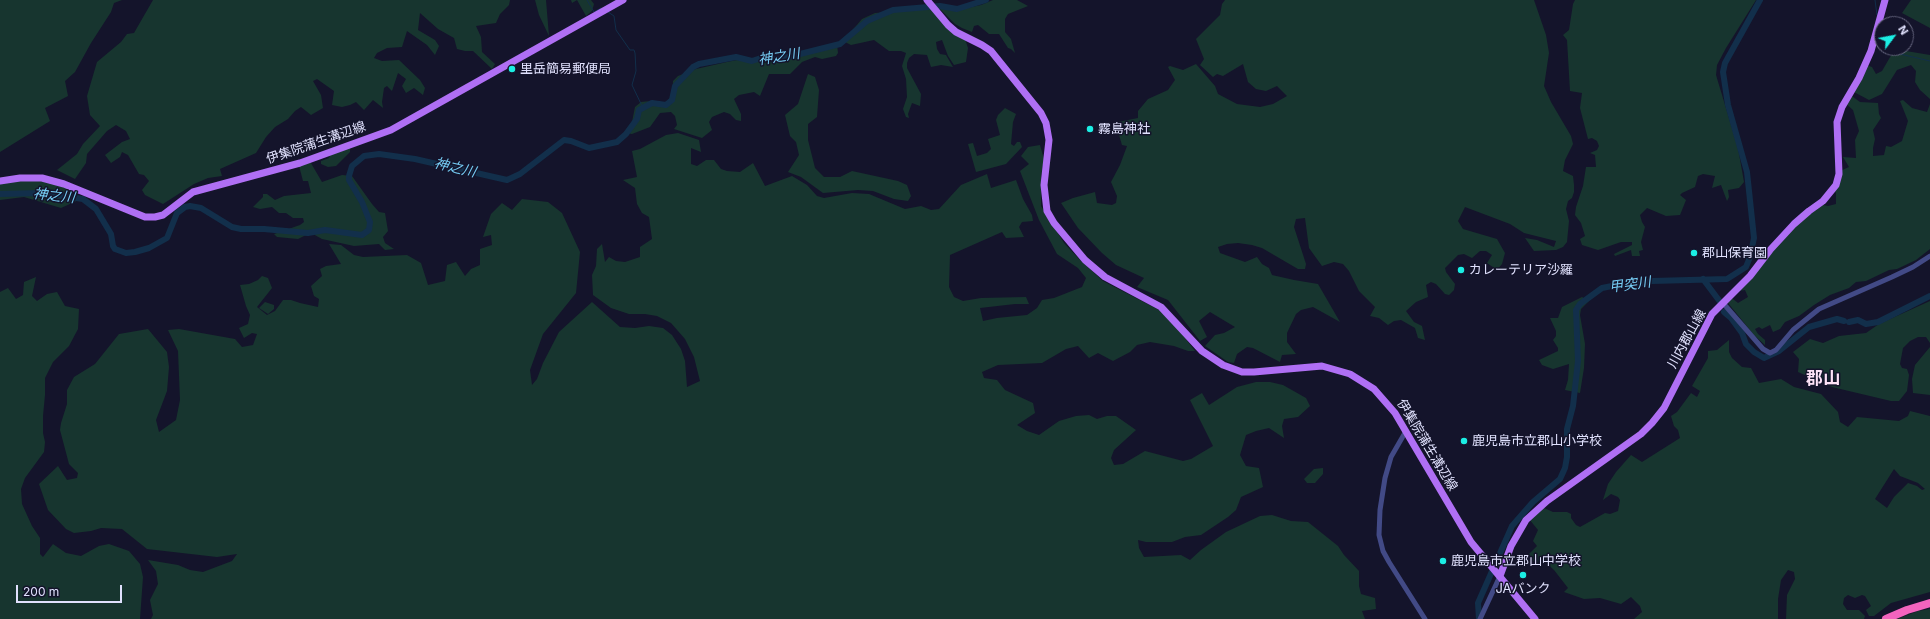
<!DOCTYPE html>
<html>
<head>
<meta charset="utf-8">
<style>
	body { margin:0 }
	#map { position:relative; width:1930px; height:619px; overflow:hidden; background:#14142b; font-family:Inter,sans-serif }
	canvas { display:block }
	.north { position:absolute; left:1874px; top:16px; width:40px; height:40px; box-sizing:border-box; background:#14142b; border:1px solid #66667f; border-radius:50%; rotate:58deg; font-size:11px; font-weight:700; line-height:16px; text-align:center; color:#e0e1fd }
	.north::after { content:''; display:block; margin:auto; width:14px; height:18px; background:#1beee4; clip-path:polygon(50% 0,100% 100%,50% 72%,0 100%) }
	.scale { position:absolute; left:16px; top:585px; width:106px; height:18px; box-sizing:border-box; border:2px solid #e0e1fd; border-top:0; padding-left:5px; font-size:12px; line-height:14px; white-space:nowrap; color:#e0e1fd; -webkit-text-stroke:3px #14142b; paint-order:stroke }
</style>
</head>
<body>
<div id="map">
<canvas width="1930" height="619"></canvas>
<div class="north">N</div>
<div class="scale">200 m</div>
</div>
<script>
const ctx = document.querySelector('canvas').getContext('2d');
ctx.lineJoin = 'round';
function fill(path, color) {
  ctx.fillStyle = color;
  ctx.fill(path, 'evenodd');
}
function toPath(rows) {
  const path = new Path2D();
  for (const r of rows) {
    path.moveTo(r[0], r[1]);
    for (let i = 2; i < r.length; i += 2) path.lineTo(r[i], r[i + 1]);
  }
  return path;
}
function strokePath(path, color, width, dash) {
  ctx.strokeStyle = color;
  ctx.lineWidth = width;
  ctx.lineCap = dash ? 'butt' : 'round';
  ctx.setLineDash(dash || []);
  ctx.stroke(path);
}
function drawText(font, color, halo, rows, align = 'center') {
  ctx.font = font + ' Inter,"Noto Sans JP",sans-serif';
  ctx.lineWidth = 3;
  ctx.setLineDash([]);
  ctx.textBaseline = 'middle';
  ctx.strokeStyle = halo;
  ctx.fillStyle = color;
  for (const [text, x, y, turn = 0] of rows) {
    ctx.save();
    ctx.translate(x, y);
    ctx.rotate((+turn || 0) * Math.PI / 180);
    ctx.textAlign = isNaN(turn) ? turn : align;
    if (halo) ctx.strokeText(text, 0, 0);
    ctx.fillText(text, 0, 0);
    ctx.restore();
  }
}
fill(toPath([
	[0,0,122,0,114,3,111,12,91,43,75,72,65,81,68,96,45,108,50,121,0,152],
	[153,0,510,0,509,5,500,14,496,23,476,26,481,37,482,52,495,64,492,69,473,51,465,51,457,49,454,38,438,29,420,13,418,30,435,40,439,46,435,55,427,45,407,31,402,47,387,48,377,53,374,58,382,61,399,60,420,80,425,88,423,95,414,88,406,93,402,86,406,79,398,73,392,91,387,86,384,88,382,102,383,108,373,100,364,110,356,102,350,105,342,107,332,105,334,91,317,79,313,81,321,95,323,108,311,115,301,107,295,111,288,119,275,127,266,137,256,153,220,169,222,176,208,178,194,184,163,204,145,195,142,190,149,181,144,175,139,174,128,155,122,152,120,157,111,163,105,155,122,142,130,139,126,131,116,125,107,131,87,154,86,163,75,179,57,170,77,154,83,144,100,126,90,115,87,96,97,62,121,42,127,34,134,33],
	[535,0,546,0,549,36,539,15],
	[571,0,591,0,594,4,592,11,586,16,577,0,572,3],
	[993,0,1017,0,1028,6,1008,14,1005,19,1005,32,1011,39,1015,53,1011,49,1008,48,999,34,989,34,978,25,974,26,972,32,962,28,955,24,939,8,958,10,981,5],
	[1225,0,1534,0,1546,35,1549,53,1544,86,1551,102,1571,136,1573,144,1565,160,1563,171,1573,176,1574,185,1574,192,1572,198,1568,201,1566,209,1569,221,1567,242,1563,247,1556,250,1534,251,1525,238,1537,240,1554,247,1556,241,1524,233,1510,224,1465,207,1458,221,1463,229,1497,239,1505,253,1502,264,1497,270,1487,263,1492,255,1486,251,1480,251,1472,258,1464,254,1458,255,1445,268,1446,272,1455,284,1454,290,1449,295,1445,294,1436,284,1431,282,1426,285,1428,297,1416,302,1406,311,1414,322,1422,326,1425,340,1418,338,1415,328,1401,320,1394,321,1388,325,1379,318,1370,316,1375,307,1359,291,1349,271,1343,264,1334,262,1322,266,1309,248,1305,218,1296,219,1294,227,1306,264,1305,269,1298,269,1262,248,1252,245,1238,243,1227,244,1218,247,1220,253,1245,262,1257,257,1262,264,1269,268,1272,275,1294,280,1318,284,1340,322,1313,307,1301,310,1296,314,1287,333,1287,342,1296,354,1282,355,1280,362,1253,348,1247,347,1237,354,1234,363,1228,362,1205,346,1215,335,1224,333,1235,327,1210,312,1199,321,1207,337,1200,341,1168,300,1137,287,1144,278,1116,265,1102,253,1078,228,1061,203,1073,198,1095,192,1097,203,1112,205,1116,203,1117,196,1111,182,1120,165,1127,146,1122,145,1116,125,1118,122,1138,118,1138,111,1148,99,1168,90,1175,80,1168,67,1170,66,1183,70,1196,64,1215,86,1218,94,1237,104,1260,107,1273,104,1287,96,1277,86,1266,91,1256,89,1248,82,1243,64,1223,76,1217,74,1213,77,1200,65,1204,59,1196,39,1220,15,1222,4],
	[1575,0,1756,0,1726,48,1717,65,1716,75,1738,148,1744,182,1739,188,1728,190,1729,197,1727,201,1721,185,1712,188,1715,176,1703,174,1698,176,1695,187,1682,193,1680,195,1686,200,1680,215,1666,216,1647,208,1640,215,1642,222,1645,227,1641,242,1643,250,1639,251,1640,256,1632,256,1631,250,1615,256,1614,254,1632,245,1632,242,1621,242,1598,250,1582,245,1580,239,1585,236,1581,223,1575,215,1576,207,1583,186,1586,167,1596,167,1595,155,1590,153,1597,150,1599,146,1597,141,1592,138,1588,139,1580,108,1582,93,1570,91,1567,40,1563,35,1569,30,1573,4],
	[1911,0,1930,0,1930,28,1902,13],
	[932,9,965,39,968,48,966,62,954,65,948,56,942,40,936,42,937,49,940,54,946,55,953,67,941,65,931,67,927,55,914,54,909,58,907,63,907,68,921,94,920,106,912,103,908,114,909,118,906,117,903,109,907,97,906,79,902,66,906,53,901,51,889,51,874,40,851,45,843,41,862,19,875,13],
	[837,44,838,53,836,56,822,59,815,57,802,62,790,74,769,74,760,96,754,92,739,95,734,99,741,114,741,121,736,120,730,114,724,112,712,117,709,122,712,130,702,138,674,129,677,125,675,116,671,112,660,113,650,127,632,134,625,133,632,122,635,107,641,102,651,101,659,105,664,105,672,95,673,81,678,76,696,69,727,62,737,60,753,62,817,51],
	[1906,51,1930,55,1930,99,1920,90,1915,82,1916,71,1911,65,1897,70,1882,94,1869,100,1852,91,1866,65,1872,67,1876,74,1882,71,1893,52],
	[808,74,815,77,819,90,817,117,808,124,808,140,815,168,824,177,840,177,852,171,898,181,907,185,911,196,908,201,894,199,873,191,858,190,823,193,801,177,788,172,799,155,796,142,790,136,785,115,798,104],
	[1849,94,1860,102,1878,103,1879,114,1881,118,1873,130,1875,139,1873,148,1873,156,1884,155,1886,146,1891,147,1902,141,1908,121,1900,101,1903,100,1912,108,1927,112,1930,104,1930,249,1916,260,1897,269,1889,270,1866,281,1856,282,1849,288,1830,295,1814,305,1799,316,1785,322,1780,329,1773,332,1770,325,1762,329,1759,327,1755,329,1758,334,1765,340,1765,345,1754,335,1728,303,1728,295,1738,303,1748,297,1745,290,1739,291,1744,280,1792,222,1802,212,1818,204,1828,206,1836,204,1836,193,1833,188,1840,171,1849,167,1843,157,1856,158,1855,140,1859,131,1853,110,1845,103],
	[1005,108,1016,114,1013,122,1011,144,1014,146,1017,142,1020,142,1022,147,1006,164,976,172,968,144,973,143,977,156,987,153,991,149,988,139,1000,135,996,120,998,115],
	[678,133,699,140,701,152,691,148,691,164,697,166,706,160,714,160,721,169,727,171,740,172,753,163,765,186,792,176,807,185,817,196,824,198,852,193,869,194,905,209,921,206,931,210,939,209,961,185,987,174,991,188,1016,180,1023,199,1032,215,1033,221,1022,222,1019,227,1024,237,1006,238,1002,232,950,255,949,287,954,297,963,301,981,298,1026,297,1029,304,1015,304,980,308,983,321,997,318,1027,315,1037,308,1042,300,1054,298,1082,287,1086,278,1078,268,1057,254,1039,220,1020,171,1029,164,1021,156,1028,147,1040,145,1044,159,1041,176,1041,206,1064,243,1080,260,1103,281,1161,311,1176,326,1195,351,1188,351,1174,346,1150,342,1137,345,1130,352,1113,361,1098,353,1089,358,1078,346,1066,349,1042,363,998,365,982,372,984,378,997,380,1005,390,1033,403,1035,413,1017,425,1027,431,1039,435,1059,421,1076,416,1089,415,1097,419,1107,416,1116,416,1136,430,1114,450,1111,458,1114,465,1123,464,1145,451,1183,461,1191,459,1213,446,1190,400,1202,393,1209,405,1237,387,1256,382,1270,382,1283,385,1306,398,1310,406,1298,417,1284,419,1282,426,1284,438,1269,428,1256,431,1246,435,1240,455,1246,466,1259,468,1263,487,1241,497,1236,510,1228,517,1201,535,1185,537,1172,542,1146,542,1138,540,1139,548,1144,557,1181,555,1190,560,1201,550,1226,532,1260,516,1272,515,1291,521,1308,522,1338,546,1344,555,1359,571,1359,586,1361,594,1375,598,1376,609,1362,611,1365,619,151,619,153,615,150,600,158,584,156,571,148,560,178,565,190,570,203,572,232,561,237,554,217,557,147,549,122,529,101,528,91,531,74,533,66,529,48,510,39,484,58,466,67,480,77,478,78,473,69,464,60,430,61,423,67,404,67,390,74,377,95,364,119,334,148,329,167,352,169,367,167,391,156,420,159,432,176,420,180,400,178,351,168,330,179,329,235,339,242,347,253,345,257,334,252,333,244,338,239,328,248,324,250,315,246,306,240,285,249,284,258,280,262,276,268,278,272,288,257,307,267,315,275,311,283,300,291,300,300,303,318,307,319,299,314,296,311,286,322,276,320,269,326,266,341,264,329,244,341,245,354,255,363,257,407,255,421,263,428,285,445,281,447,265,456,262,465,276,471,269,480,265,480,249,492,245,491,235,483,237,491,214,502,203,512,210,522,199,548,202,562,213,580,252,576,293,543,334,530,370,532,385,537,379,543,363,559,332,592,302,620,327,635,328,649,326,663,328,672,335,681,349,685,361,687,387,700,381,694,357,685,339,671,323,657,316,645,314,629,314,611,308,593,295,592,275,596,266,597,249,602,244,605,262,609,257,616,261,625,262,640,257,640,247,652,239,649,217,642,213,637,204,635,188,623,180,637,177,632,151,640,149,666,135],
	[350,143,350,152,336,166,328,167,321,164,321,161,329,158,332,149],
	[308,158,322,182,342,175,352,176,372,204,379,212,385,213,388,231,383,237,385,243,394,249,385,250,379,244,354,246,322,239,313,234,304,236,298,239,277,237,274,234,300,225,304,222,303,218,293,218,286,213,279,213,272,207,260,209,253,207,263,197,263,194,267,194,275,200,284,196,311,193,308,181,303,181,298,162],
	[27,175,72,185,69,192,81,199,61,208,24,197,0,200,0,179],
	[36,277,32,296,37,301,47,294,57,292,65,306,79,309,78,329,69,346,53,362,45,378,45,395,43,416,43,433,45,442,44,452,25,478,21,489,22,504,32,526,40,538,40,554,43,557,53,544,66,553,81,556,99,546,109,544,129,551,140,564,143,577,140,619,0,619,0,292,8,288,16,299,23,295,24,282],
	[1582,297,1589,301,1581,309,1580,315,1585,344,1584,368,1580,393,1565,390,1568,380,1569,364,1553,369,1542,365,1539,360,1558,351,1558,348,1553,340,1556,336,1556,331,1550,318,1558,318,1562,307],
	[1930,301,1930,343,1926,337,1918,337,1910,341,1903,348,1900,364,1902,368,1907,369,1909,375,1907,391,1899,401,1891,401,1832,387,1798,372,1799,359,1793,352,1810,339,1823,343,1839,336,1866,333,1879,324],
	[265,302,274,305,274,309,268,314,259,308],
	[1729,340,1729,352,1732,358,1742,367,1751,368,1759,383,1781,379,1794,387,1821,394,1838,412,1840,422,1848,427,1857,417,1899,421,1908,416,1910,411,1930,416,1930,592,1891,603,1874,616,1869,616,1866,610,1871,606,1865,596,1862,595,1855,598,1848,595,1844,598,1843,604,1847,610,1859,610,1865,616,1864,619,1786,619,1787,595,1795,579,1794,572,1788,570,1781,580,1778,599,1778,619,1634,619,1642,612,1640,606,1631,597,1621,604,1600,598,1584,599,1564,592,1568,588,1554,570,1540,557,1538,563,1533,561,1529,554,1537,546,1533,541,1538,530,1529,519,1542,507,1553,512,1567,512,1571,514,1571,518,1576,525,1580,527,1605,513,1610,514,1618,511,1620,500,1618,497,1611,494,1603,500,1608,484,1616,472,1631,455,1642,462,1680,438,1678,430,1674,426,1671,416,1677,412,1691,393,1697,397,1700,391,1692,386,1708,358,1708,351,1717,350],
	[1894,469,1900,476,1918,483,1925,489,1922,490,1917,486,1908,483,1894,497,1887,508,1875,499],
	[1930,347,1930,395,1913,393,1912,379,1915,365],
	[1323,468,1323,474,1315,483,1307,483,1304,479,1314,469],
	[1930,609,1930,619,1897,619,1918,611]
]), '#17352f');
strokePath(toPath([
	[587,0,594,12,601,8],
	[1875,0,1877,15],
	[608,12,614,16,616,30,630,50,634,50,635,53,636,71,632,85,643,108],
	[1895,48,1900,54,1930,61]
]), '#122f4b', 1);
strokePath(toPath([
	[0,194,42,193,83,199,96,209,111,234,113,246,115,249,126,253,135,252,149,248,167,238,177,213,185,207,190,206,201,208,232,227,241,229,264,229,308,233,325,230,362,235,369,230,370,222,362,202,349,180,349,176,352,166,364,156,379,154,415,159,507,180,520,174,564,140,571,141,589,148,617,142,626,134,637,119,639,110,652,103,666,105,672,100,675,86,693,67,699,64,736,57,752,61,764,57,776,60,840,44,867,21,893,10,940,6,957,9,986,0],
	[1703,279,1721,303],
	[1724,312,1731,318,1742,333,1746,344,1754,352,1764,358,1779,351,1809,327,1837,319,1844,321],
	[1849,322,1858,320,1866,324,1878,322,1930,296],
	[1479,619,1478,603,1512,526,1533,502,1560,479,1565,468,1567,457,1567,429,1573,406,1578,361,1576,310,1580,304,1602,288,1612,286,1629,286,1652,281,1727,279,1746,267,1750,257,1754,238,1747,172,1728,105,1723,72,1725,63,1760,0]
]), '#122f4b', 6);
strokePath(toPath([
	[1723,303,1763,349,1770,353,1776,350,1793,330,1819,309,1892,277,1913,267,1930,256],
	[1406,431,1391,457,1385,478,1380,510,1379,535,1383,551,1389,562,1425,619],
	[1480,619,1500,576]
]), '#424a86', 5);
strokePath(toPath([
	[927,0,948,25,956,32,982,45,991,51,1041,113,1046,123,1049,140,1044,185,1047,211,1054,223,1085,260,1105,277,1161,307,1202,351,1223,365,1242,372,1254,372,1322,366,1350,374,1374,389,1395,413,1471,542,1535,619],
	[0,181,20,178,42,178,64,184,145,217,155,217,163,215,193,192,300,163,391,130,623,0],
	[1500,576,1511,546,1526,520,1547,501,1641,434,1652,423,1664,408,1712,314,1750,276,1770,250,1794,224,1809,211,1823,201,1836,185,1839,174,1837,122,1842,107,1859,78,1871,51,1885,0]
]), '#af6ff4', 7);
strokePath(toPath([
	[1886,619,1907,610,1930,603]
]), '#f364be', 8);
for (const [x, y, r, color] of [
	[512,69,4,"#1beee4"],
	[1090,129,4,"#1beee4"],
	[1694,253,4,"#1beee4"],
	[1461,270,4,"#1beee4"],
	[1464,441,4,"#1beee4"],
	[1443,561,4,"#1beee4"],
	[1523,575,4,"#1beee4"]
]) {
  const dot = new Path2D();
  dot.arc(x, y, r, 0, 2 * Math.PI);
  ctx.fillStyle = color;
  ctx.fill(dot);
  strokePath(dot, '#14142b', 1.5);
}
drawText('13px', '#e0e1fd', '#14142b', [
	["里岳簡易郵便局",520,69],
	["霧島神社",1098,129],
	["郡山保育園",1702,253],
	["カレーテリア沙羅",1469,270],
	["鹿児島市立郡山小学校",1472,441],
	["鹿児島市立郡山中学校",1451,561],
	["JAバンク",1523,589,"center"]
], 'left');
drawText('13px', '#e0e1fd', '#14142b', [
	["伊集院蒲生溝辺線",316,143,-19],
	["川内郡山線",1687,339,-61],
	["伊集院蒲生溝辺線",1427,445,59]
]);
drawText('italic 14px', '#76cdf5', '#14142b', [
	["神之川",779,57,-9],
	["神之川",455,168,13],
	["神之川",54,196,6],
	["甲突川",1630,285,-8]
]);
drawText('bold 17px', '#fde2f7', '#14142b', [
	["郡山",1823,379]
]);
</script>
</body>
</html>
